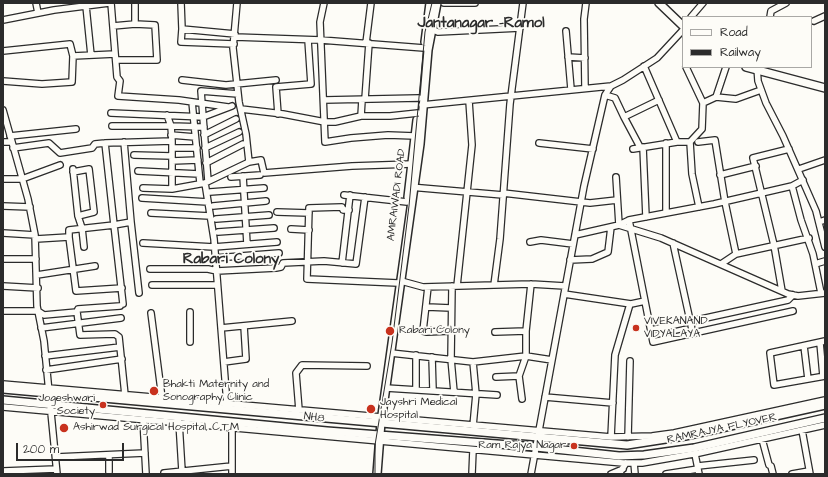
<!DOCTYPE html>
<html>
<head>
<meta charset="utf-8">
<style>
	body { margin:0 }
	#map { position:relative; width:828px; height:477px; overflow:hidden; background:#fdfcf7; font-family:"Architects Daughter",sans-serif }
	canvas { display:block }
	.frame { position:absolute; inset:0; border:4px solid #2b2b2b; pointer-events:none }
	.legend { position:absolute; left:682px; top:16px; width:130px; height:52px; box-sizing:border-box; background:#fdfcf7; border:1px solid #a9a8a5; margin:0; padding:5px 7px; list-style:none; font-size:12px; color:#2b2b2b }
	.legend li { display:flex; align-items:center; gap:8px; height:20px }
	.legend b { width:20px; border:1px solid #a9a8a5 }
	.scale { position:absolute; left:16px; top:443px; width:108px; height:18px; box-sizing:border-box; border:2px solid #2b2b2b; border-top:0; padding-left:5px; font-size:12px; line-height:14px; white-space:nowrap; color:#2b2b2b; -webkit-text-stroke:3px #fdfcf7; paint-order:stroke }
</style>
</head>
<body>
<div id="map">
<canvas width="828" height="477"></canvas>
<div class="frame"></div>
<ul class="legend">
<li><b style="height:5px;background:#fdfcf7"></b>Road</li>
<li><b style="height:5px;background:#2b2b2b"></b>Railway</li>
</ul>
<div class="scale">200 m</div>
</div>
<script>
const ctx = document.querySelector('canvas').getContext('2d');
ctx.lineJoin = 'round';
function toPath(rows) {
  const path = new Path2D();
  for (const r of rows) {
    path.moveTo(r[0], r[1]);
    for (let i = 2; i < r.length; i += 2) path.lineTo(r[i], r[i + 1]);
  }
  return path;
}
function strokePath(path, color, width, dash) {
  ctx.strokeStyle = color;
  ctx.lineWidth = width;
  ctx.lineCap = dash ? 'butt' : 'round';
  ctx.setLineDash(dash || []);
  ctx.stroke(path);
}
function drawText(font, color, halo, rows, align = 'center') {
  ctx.font = font + ' "Architects Daughter",sans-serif';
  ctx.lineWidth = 3.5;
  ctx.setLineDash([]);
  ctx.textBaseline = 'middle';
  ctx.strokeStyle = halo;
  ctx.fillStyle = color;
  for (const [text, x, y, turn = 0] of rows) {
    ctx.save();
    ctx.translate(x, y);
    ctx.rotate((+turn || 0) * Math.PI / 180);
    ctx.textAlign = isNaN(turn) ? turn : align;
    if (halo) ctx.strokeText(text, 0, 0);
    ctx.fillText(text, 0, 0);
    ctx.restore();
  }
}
const minor = toPath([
	[36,3,38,13],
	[111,3,117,77,120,81,118,96,179,100,228,107],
	[181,3,182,29],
	[237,3,233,48,239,102,246,134,249,162],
	[324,3,320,22,325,142,351,138,388,135,415,136],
	[444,3,475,3],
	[86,6,91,55],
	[691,17,703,3],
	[770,17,771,11,786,3],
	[3,20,54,10,109,3],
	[814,21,825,16],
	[113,26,135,24,135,3],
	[431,29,438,32,520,28],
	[566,31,571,89],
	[235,37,321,40,424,48],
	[366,43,371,3],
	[234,44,181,42,182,29,235,34],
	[3,51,70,44,73,56,115,54],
	[568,57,585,58],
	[116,60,157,60,155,25,135,24],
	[644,66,677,142,690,142,692,174,699,207],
	[686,67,703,103],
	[757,67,758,81,766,103,783,136,816,211,825,247],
	[182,80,226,85,276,80],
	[3,81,42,84,72,82,73,56],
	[585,88,584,19,586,3],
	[605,95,615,98,624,117,659,100],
	[716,97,736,99,761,90],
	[365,99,369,43],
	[324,100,419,98],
	[192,102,200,183],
	[422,105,611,86],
	[241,109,283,114,325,122,335,122,361,116,362,100],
	[3,110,28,199,35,235,37,306,44,341,57,474],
	[111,113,203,117,232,106],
	[278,114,276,87,311,84,308,40],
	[361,116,390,116,418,113],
	[624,117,640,147],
	[112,126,171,126,167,115],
	[171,135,195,137],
	[204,135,236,119],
	[10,136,76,129],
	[172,141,171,126,204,127],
	[3,142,11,142],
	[690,142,702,129,703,103,716,97,726,67],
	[698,142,715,140,725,202,736,254],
	[539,143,593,149],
	[666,143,666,213],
	[643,147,646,217],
	[13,148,49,143,60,153,92,148,95,144,105,143],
	[172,148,197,148],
	[205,148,239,132],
	[633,149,677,142],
	[134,155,172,156],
	[172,161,198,160],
	[206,163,243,144],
	[73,169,78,216,82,228,84,247],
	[799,169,825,160],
	[138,171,199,174],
	[73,172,89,169,94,212,78,216],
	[720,175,756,166],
	[243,176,247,244],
	[231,177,260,175],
	[616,177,619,225,661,238,788,294,798,296,825,293],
	[3,179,22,179,60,165],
	[208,181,201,91,238,94],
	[205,183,214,239,227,404],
	[792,186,801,220,813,254,821,293],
	[410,187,503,195],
	[143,188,172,189,205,183,249,162,261,160,264,173,352,166,412,164],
	[210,192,264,188],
	[503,193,590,203,617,200],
	[344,195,407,202],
	[142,198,208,202],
	[3,206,30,207],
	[213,206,266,201],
	[349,210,343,210,342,207,309,208,307,279,398,283],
	[277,212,309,213],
	[151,213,210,216],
	[216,219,269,215],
	[629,220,653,342,793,311],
	[131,222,139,293],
	[819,222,825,220],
	[291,229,309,230],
	[218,232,274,228],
	[3,233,35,235],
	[575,235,619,225,629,220,714,204,792,186,803,180],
	[69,237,76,291,122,288],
	[36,239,69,237,69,230,114,225,105,143,172,141,172,189],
	[530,242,541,240,573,244],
	[143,243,214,247,277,242],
	[673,243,693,334],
	[215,258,279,253],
	[3,259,36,259],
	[570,260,592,259,608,252,611,227],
	[342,263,350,195],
	[721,264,736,254,809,238],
	[815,264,825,261],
	[150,269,208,269,217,271,276,268,281,267,283,263,324,261,356,264,365,197],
	[37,275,95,266],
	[401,281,423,287,494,285,500,239,510,104,523,3],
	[152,285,217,285],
	[494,285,531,284,565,286],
	[3,286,38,288],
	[452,286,451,359,454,392],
	[457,286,472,145,469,101],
	[428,287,423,331,427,332,451,331],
	[782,291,774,245,753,158,789,149],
	[564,294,631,304,645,301],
	[123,304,114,225,131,222,124,142],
	[120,306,78,309,77,312,80,335,115,334,119,337,125,395],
	[427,307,451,308],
	[3,311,38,311,44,315,77,312],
	[190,312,190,342],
	[151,313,162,398],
	[41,328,121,318],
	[221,328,292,321],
	[651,330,788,300,793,295],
	[495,332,526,331],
	[825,341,770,353,774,385,825,376],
	[820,343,823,376],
	[804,346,808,379],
	[391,353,473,362,526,356,526,331,531,284],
	[45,356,120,347],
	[432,357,433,390],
	[224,362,246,359,244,326],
	[46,370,122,359],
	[519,376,526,356,552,360],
	[496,377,519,376,522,399],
	[3,384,611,437,652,436,674,433,825,400],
	[386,388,497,395],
	[416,389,416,355],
	[545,397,613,403],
	[3,407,623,463,642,463,699,453,825,425],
	[299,410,296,373,302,365,367,366],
	[143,419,146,474],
	[179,422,182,471],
	[473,426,476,394,473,362],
	[802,430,810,474],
	[611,437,615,355,630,304],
	[628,437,630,361],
	[762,439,769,465,771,466,773,474],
	[695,454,699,474],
	[109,456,109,472],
	[56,457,145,453],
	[634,463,635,474],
	[698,466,754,460],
	[3,471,56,469],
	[164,473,232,466],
	[232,474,232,427],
	[472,474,473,450],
	[531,474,584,186,605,95,611,86,623,80,657,58,683,30],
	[611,474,623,469],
	[619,474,626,463],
	[666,474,698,469],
	[792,474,809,471]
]);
const major = toPath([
	[659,3,683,26],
	[425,42,430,3],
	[746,67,825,88],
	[408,197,417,120],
	[3,389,627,445,685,436,825,405],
	[3,400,327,431,536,447,619,456,644,455,694,448,825,418],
	[377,474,381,422,420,144,428,50,437,3]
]);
strokePath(minor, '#2b2b2b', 8);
strokePath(major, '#2b2b2b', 10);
strokePath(minor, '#fdfcf7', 5.5);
strokePath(major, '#fdfcf7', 7);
strokePath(toPath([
	[375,474,375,445,392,343,409,206,425,32,432,3]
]), '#2b2b2b', 1);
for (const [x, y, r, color] of [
	[636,328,4,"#c8321e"],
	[390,331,5,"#c8321e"],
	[154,391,5,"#c8321e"],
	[103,405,4,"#c8321e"],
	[371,409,5,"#c8321e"],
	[64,428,5,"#c8321e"],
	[574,446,4,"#c8321e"]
]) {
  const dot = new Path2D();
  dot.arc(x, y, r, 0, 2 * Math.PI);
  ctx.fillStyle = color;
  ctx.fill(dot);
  strokePath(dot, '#fdfcf7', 1.5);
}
drawText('11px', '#2b2b2b', '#fdfcf7', [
	["AMRAIWADI ROAD",397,195,-83],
	["NH8",314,418,7],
	["RAMRAJYA FLYOVER",722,429,-12]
]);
drawText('11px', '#2b2b2b', '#fdfcf7', [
	["VIVEKANAND",644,322],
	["VIDYALAYA",644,335],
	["Rabari Colony",399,331],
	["Bhakti Maternity and",163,385],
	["Sonography Clinic",163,398],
	["Jogeshwari",95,399,"right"],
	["Society",95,412,"right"],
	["Jayshri Medical",380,403],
	["Hospital",380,416],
	["Ashirwad Surgical Hospital, C.T.M",73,428],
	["Ram Rajya Nagar",566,446,"right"]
], 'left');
drawText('bold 15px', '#2b2b2b', '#fdfcf7', [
	["Jantanagar -Ramol",481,24],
	["Rabari Colony",231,260]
]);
</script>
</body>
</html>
